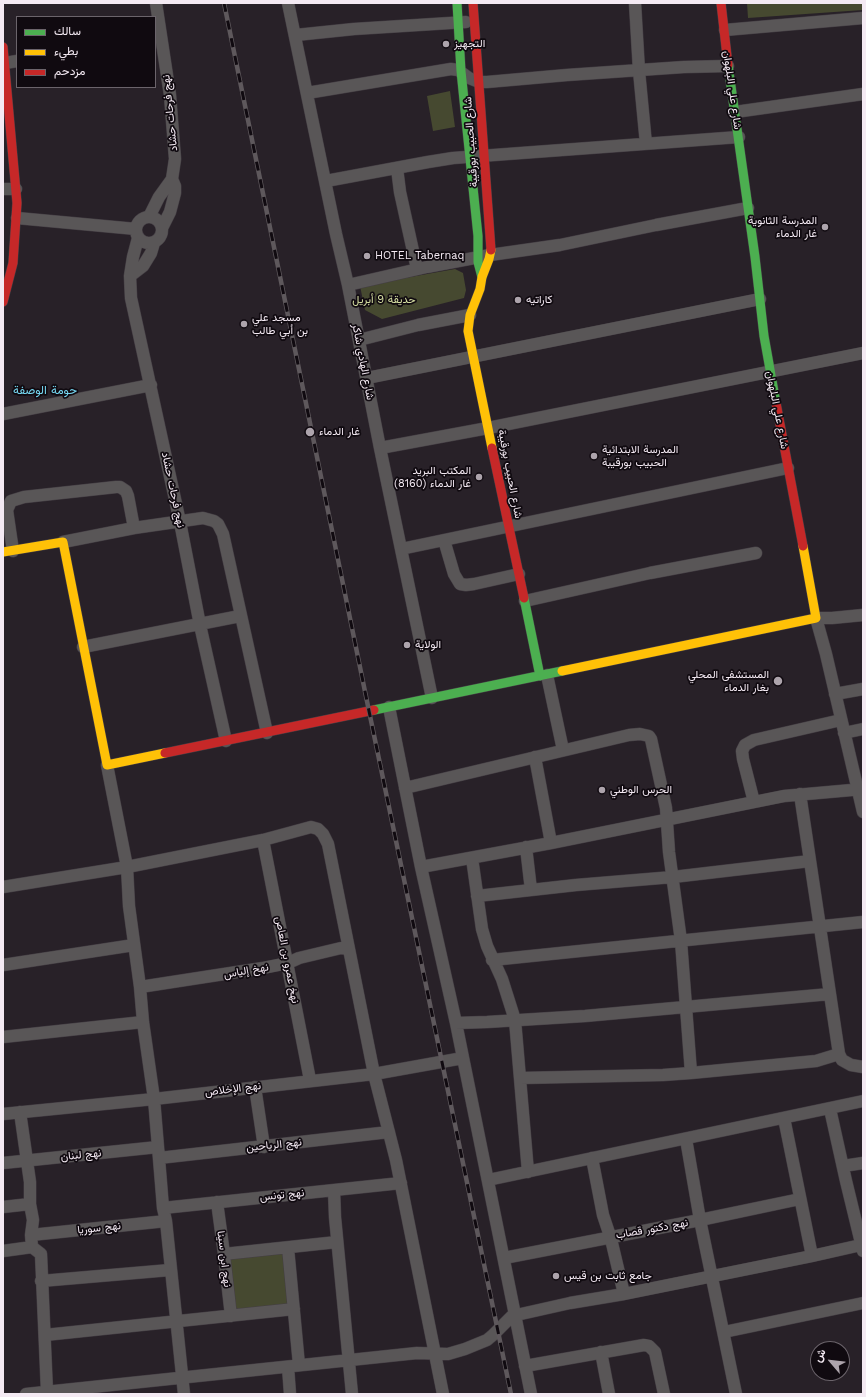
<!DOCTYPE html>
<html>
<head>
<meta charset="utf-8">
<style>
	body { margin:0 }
	#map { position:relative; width:866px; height:1397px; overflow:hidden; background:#282128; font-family:"Work Sans",Vazirmatn,sans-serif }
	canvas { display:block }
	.frame { position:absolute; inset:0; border:4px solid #f4eaf3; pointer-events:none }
	.legend { position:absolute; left:16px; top:16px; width:140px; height:72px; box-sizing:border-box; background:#100a10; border:1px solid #6b646b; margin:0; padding:5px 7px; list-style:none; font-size:12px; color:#f4eaf3 }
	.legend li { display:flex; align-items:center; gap:8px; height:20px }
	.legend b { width:20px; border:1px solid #6b646b }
	.north { position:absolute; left:810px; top:1341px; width:40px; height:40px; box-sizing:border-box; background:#100a10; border:1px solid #6b646b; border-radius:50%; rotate:298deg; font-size:11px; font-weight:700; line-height:16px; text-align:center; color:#f4eaf3 }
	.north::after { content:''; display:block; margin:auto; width:14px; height:18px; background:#ada4ac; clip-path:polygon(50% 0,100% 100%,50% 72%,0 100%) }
</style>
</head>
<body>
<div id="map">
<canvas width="866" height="1397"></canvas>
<div class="frame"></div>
<ul class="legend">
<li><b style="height:5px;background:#4caf50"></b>سالك</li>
<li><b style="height:5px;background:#ffc107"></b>بطيء</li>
<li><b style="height:5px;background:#c62828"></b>مزدحم</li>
</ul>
<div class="north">ش</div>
</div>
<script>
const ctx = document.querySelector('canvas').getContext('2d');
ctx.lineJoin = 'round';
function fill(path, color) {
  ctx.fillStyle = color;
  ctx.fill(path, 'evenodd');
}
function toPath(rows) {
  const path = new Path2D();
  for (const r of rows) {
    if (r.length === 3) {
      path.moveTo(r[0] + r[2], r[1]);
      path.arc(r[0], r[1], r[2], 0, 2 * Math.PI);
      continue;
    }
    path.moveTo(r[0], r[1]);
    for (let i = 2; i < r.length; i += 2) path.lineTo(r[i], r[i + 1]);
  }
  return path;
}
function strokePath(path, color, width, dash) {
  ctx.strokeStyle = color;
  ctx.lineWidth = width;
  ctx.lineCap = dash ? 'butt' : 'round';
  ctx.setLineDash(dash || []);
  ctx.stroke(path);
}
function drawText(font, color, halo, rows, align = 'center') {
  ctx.font = font + ' "Work Sans",Vazirmatn,sans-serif';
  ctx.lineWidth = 3.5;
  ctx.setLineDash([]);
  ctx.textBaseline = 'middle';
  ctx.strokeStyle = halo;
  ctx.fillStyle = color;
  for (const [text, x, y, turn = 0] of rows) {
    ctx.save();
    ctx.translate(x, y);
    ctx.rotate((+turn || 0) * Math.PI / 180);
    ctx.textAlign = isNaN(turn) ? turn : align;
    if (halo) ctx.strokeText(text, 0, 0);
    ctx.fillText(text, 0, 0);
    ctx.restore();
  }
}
fill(toPath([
	[747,3,863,3,863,10,748,18],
	[450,91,455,127,433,131,427,96],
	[455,269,463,273,466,290,464,298,382,319,365,310,360,286],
	[284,1252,289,1305,236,1311,230,1259]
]), '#464930');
const street = toPath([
	[288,3,336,234,348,285,380,448,432,698],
	[635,3,639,71,646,144],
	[725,30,863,18],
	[296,35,354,29,466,22],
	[5,63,17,61],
	[307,93,451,69,458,70,469,78,479,82,487,82,567,75,684,67,728,66],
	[735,112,863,94],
	[397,168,400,192,417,269],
	[326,181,428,162,453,158,739,137],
	[3,189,16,189],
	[149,217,159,197,172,179,175,159,170,95,156,3],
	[149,230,13],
	[17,218,136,229],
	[162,228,170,212,175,193,175,186,172,179],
	[138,238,133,257,130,276,131,298,180,522,200,625,226,741],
	[130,276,143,266,151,253,154,243],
	[348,285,427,267,490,255,560,245,656,225,748,208],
	[359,340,418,325,470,315],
	[367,378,760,299],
	[3,414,151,385],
	[380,448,488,428,863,353],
	[444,540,454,574,460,584,466,585,474,584,519,574],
	[63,542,134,528,203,518,214,521,218,524,223,534,267,733],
	[401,549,788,468],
	[13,551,7,510,11,501,24,497,116,487,120,487,126,491,128,496,134,528],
	[525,601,650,573,756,553],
	[863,615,832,618,816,618,826,654,863,812],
	[83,647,240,616],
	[547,675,563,750],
	[835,694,863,689],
	[389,707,421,867,456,1023,531,1394],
	[844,733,863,729],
	[535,757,551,843],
	[107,765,127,867,129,906,140,987,143,1022,154,1099,161,1183,163,1208,166,1221,184,1394],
	[405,788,629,735,640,734,649,736,651,739,666,808,669,852,681,941,691,1073],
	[800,794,839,1054,842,1060,851,1065,863,1067],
	[754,802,743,759,742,751,745,745,754,740,841,720],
	[263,840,310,1080],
	[526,847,531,890],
	[472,858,482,929,487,946,502,979,515,1020,528,1172],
	[421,867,551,843,784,796,863,789],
	[3,887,127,867,263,840,311,827,318,829,323,834,328,844,374,1074,396,1160,443,1394],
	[477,896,576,885,673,877,810,861],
	[492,960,863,922],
	[3,965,134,945],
	[140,987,263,968,288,963,299,958,341,948,349,949],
	[456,1023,487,1022,585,1016,830,994],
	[3,1037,143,1022],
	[520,1078,663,1075,691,1073,816,1061,839,1054],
	[255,1087,264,1147],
	[830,1109,846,1181,863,1251],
	[20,1112,30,1182,30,1204,33,1220,31,1235,32,1247,41,1254,47,1392],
	[3,1114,154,1099,374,1074,463,1058],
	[784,1118,812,1256],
	[686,1139,700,1220,736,1394],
	[159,1158,389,1132],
	[592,1158,603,1215,611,1239,624,1294],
	[3,1163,158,1147],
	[843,1166,863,1163],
	[488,1180,863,1101],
	[334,1190,335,1217,352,1394],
	[217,1202,224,1254,231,1316],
	[3,1207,30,1204],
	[163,1208,401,1183],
	[31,1235,166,1221],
	[288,1248,299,1365],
	[3,1251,32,1247],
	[224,1254,337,1242],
	[504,1258,700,1220,800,1199],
	[41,1281,170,1270],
	[724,1332,863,1303],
	[45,1335,294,1309],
	[601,1352,609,1394],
	[525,1366,644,1345,649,1346,655,1352,664,1394],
	[288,1367,290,1394],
	[26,1394,417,1353,448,1354,465,1349,487,1340,493,1335,512,1316,570,1303,624,1294,812,1256,861,1245]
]);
const fast = toPath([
	[457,3,461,71,478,236,478,262,482,277],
	[728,65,755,257,764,336,776,403],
	[524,598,540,676],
	[374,710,562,671]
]);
const slow = toPath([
	[491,250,489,259,482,277,480,289,470,315,468,331,492,448],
	[3,552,63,542,107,765,165,753],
	[562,671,816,618,803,546]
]);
const jam = toPath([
	[473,3,491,250],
	[721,3,728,65],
	[3,47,17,203,13,263,3,302],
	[776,403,803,546],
	[492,448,524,598],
	[165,753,374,710]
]);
strokePath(street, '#443e44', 13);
strokePath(fast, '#443e44', 10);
strokePath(slow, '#443e44', 10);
strokePath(jam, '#443e44', 10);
strokePath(street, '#595657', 12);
strokePath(fast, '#4caf50', 9);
strokePath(slow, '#ffc107', 9);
strokePath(jam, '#c62828', 9);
const rail = toPath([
	[224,3,369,711,511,1394]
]);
strokePath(rail, '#5e585c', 4.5);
strokePath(rail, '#100a10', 3, [9]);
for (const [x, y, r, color] of [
	[446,44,4,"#ada4ac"],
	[825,227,4,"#ada4ac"],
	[367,256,4,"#ada4ac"],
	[518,300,4,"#ada4ac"],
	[244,324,4,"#ada4ac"],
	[310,432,5,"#ada4ac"],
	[594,456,4,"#ada4ac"],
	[479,477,4,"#ada4ac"],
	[407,645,4,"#ada4ac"],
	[778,681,5,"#ada4ac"],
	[602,790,4,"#ada4ac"],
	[556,1276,4,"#ada4ac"]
]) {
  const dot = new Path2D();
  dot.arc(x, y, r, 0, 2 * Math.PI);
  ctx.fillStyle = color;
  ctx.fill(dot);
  strokePath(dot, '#100a10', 1.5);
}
drawText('11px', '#f4eaf3', '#100a10', [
	["التجهيز",454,44],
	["المدرسة الثانوية",817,221,"right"],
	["غار الدماء",817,234,"right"],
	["HOTEL Tabernaq",375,256],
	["كاراتيه",526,300],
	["مسجد علي",252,318],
	["بن أبي طالب",252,331],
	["غار الدماء",319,432],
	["المدرسة الابتدائية",602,450],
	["الحبيب بورقيبة",602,463],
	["المكتب البريد",471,471,"right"],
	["غار الدماء (8160)",471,484,"right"],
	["الولاية",415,645],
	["المستشفى المحلي",769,675,"right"],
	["بغار الدماء",769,688,"right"],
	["الحرس الوطني",610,790],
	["جامع ثابت بن قیس",564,1276]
], 'left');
drawText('11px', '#f4eaf3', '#100a10', [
	["شارع علي البلهوان",732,90,82],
	["نهج فرحات حشاد",170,113,-96],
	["شارع الحبيب بورقيبة",471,142,-94],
	["شارع الهادي شاكر",363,362,79],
	["شارع علي البلهوان",777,410,79],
	["شارع الحبيب بورقيبة",510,474,79],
	["نهج فرحات حشاد",173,490,78],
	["نهخ عمرو بن العاص",287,960,79],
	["نهخ إلياس",246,971,-10],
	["نهج الإخلاص",233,1089,-7],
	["نهج الرياحين",274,1145,-6],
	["نهج لبنان",81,1155,-6],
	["نهج تونس",282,1195,-6],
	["نهج سوريا",99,1228,-6],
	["نهج دكتور قصاب",652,1229,-10],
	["نهج ابن سينا",224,1259,83]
]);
drawText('11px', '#d7e0a3', '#100a10', [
	["حديقة 9 أبريل",384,300]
]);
drawText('12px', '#78dbf5', '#100a10', [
	["حومة الوصفة",45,390]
]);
</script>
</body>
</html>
